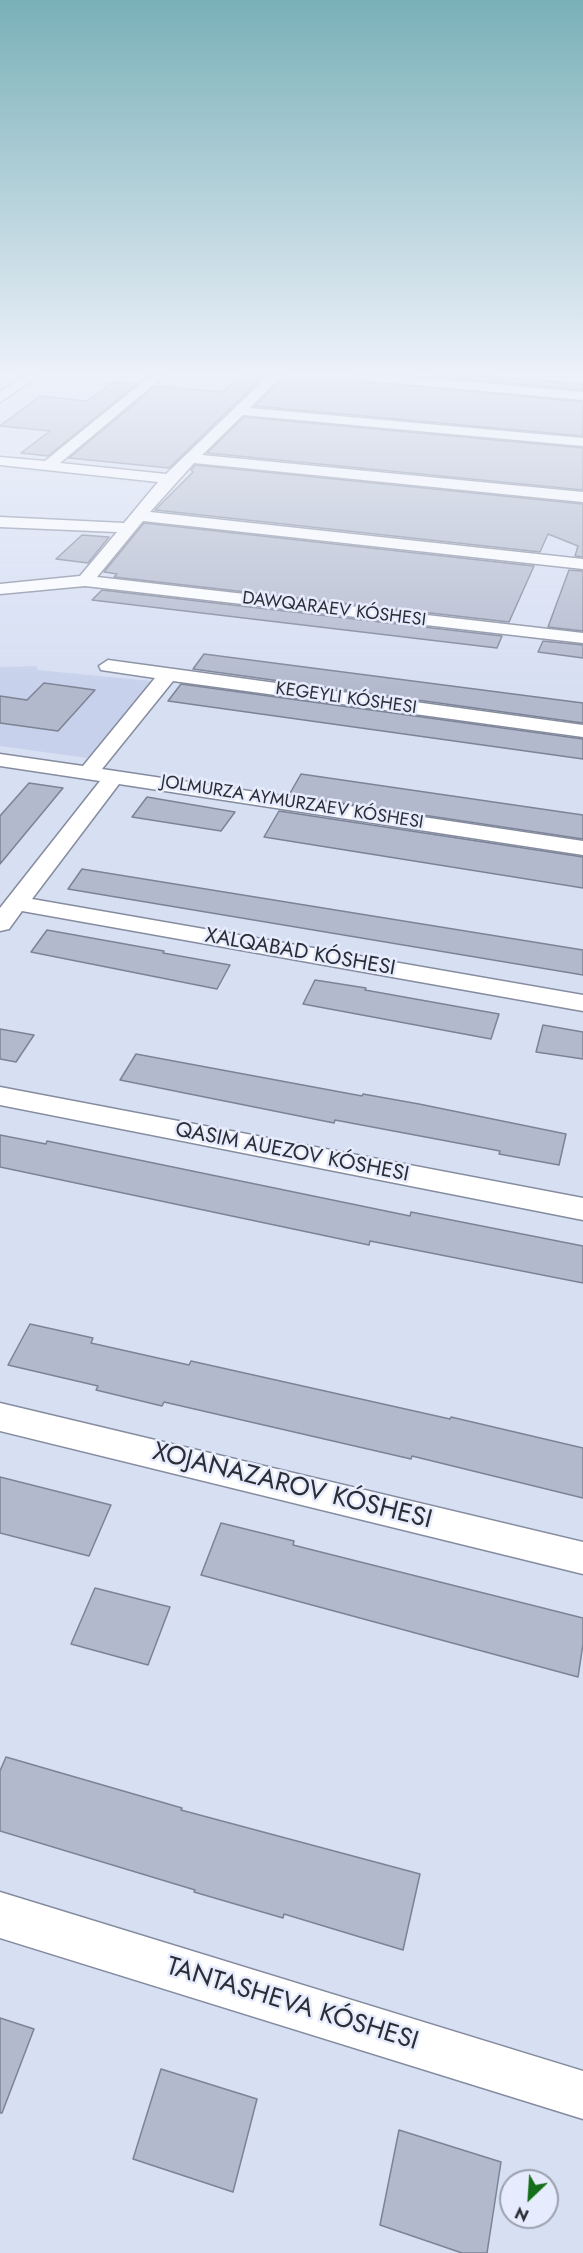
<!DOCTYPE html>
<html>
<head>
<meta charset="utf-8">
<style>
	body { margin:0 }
	#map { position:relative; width:583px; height:2253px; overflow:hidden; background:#d7dff3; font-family:Jost,sans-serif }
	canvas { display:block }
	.north { position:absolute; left:499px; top:2169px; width:60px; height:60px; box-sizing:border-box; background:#e6ecfd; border:2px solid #9ba0ad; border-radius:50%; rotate:205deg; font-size:16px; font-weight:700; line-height:24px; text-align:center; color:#2b2e35 }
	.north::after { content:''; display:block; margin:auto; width:21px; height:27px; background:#156e19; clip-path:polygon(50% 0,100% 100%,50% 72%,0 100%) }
</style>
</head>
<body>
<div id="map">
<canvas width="583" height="2253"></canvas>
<div class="north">N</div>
</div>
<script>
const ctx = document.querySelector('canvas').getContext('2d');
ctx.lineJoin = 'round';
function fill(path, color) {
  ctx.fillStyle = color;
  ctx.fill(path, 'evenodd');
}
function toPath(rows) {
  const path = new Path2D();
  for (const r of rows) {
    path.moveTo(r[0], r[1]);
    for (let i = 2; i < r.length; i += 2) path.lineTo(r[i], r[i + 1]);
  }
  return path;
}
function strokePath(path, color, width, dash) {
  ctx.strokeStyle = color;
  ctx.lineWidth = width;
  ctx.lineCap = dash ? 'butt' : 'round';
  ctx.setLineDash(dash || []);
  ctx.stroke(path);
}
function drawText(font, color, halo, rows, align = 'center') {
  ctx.font = font + ' Jost,sans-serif';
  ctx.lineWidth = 5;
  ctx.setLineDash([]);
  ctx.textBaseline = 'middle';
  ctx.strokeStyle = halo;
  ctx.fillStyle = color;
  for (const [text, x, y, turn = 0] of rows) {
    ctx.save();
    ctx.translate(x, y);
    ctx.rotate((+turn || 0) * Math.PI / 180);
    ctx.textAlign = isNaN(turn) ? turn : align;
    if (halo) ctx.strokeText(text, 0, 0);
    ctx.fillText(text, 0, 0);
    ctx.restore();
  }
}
fill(toPath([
	[36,666,38,670,151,681,88,758,0,746,0,667]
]), '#c7d1eb');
const building = toPath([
	[241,376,264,376,169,468,69,458,156,386,223,392,241,376],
	[284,376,355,380,583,402,583,436,255,406,284,376],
	[433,376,495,376,583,384,583,390,433,376],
	[113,382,137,384,48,456,21,453,50,431,0,426,40,396,87,401,113,382],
	[244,417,583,448,583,490,207,453,244,417],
	[195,465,583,504,583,557,575,556,578,546,548,534,540,552,155,510,193,472,191,470,195,465],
	[144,523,534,566,509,622,114,577,117,574,104,572,144,523],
	[82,535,109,537,88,563,56,559,82,535],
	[569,570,583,571,583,631,548,627,569,570],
	[102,590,502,636,497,648,92,600,102,590],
	[543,641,583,645,583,658,538,652,543,641],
	[204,654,583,703,583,723,193,669,204,654],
	[44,683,95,690,58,731,0,723,0,696,27,700,44,683],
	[181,684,583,739,583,759,168,701,181,684],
	[301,774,583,815,583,839,289,795,301,774],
	[29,783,63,788,0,864,0,816,29,783],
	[147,797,235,812,221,831,132,817,147,797],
	[279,811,583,857,583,888,264,837,279,811],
	[82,869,583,950,583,975,68,889,82,869],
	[47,930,164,951,163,953,230,965,217,989,31,952,47,930],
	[315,980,366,988,365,990,499,1014,491,1039,303,1004,315,980],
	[543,1025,583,1032,583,1059,536,1052,543,1025],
	[0,1029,34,1035,16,1062,0,1059,0,1029],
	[136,1054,362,1096,363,1094,419,1104,566,1134,559,1165,499,1154,500,1151,335,1120,334,1123,120,1080,136,1054],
	[0,1135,46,1144,47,1141,410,1216,411,1212,583,1246,583,1283,370,1241,369,1245,0,1167,0,1135],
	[30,1324,93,1338,91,1343,189,1365,191,1361,450,1419,451,1417,583,1448,583,1498,412,1456,411,1459,164,1402,162,1406,96,1390,98,1386,8,1365,30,1324],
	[0,1477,111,1505,89,1556,0,1533,0,1477],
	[221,1523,294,1541,293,1545,583,1618,583,1644,578,1677,201,1575,221,1523],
	[95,1588,170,1607,148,1665,71,1644,95,1588],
	[6,1757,182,1808,181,1810,420,1874,403,1950,284,1914,283,1918,194,1892,195,1890,0,1831,0,1771,6,1757],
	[0,2018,34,2029,2,2113,0,2113,0,2018],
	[161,2069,257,2099,233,2192,133,2159,161,2069],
	[399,2130,501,2162,487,2253,462,2253,380,2225,399,2130]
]);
fill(building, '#b2b9cc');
strokePath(building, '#7c8395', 1.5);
const minor = toPath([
	[24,376,39,376,0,402,0,392,24,376],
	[150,376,164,376,60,463,166,474,268,376,282,376,250,408,583,438,583,446,243,415,202,455,583,492,583,502,194,463,150,512,583,559,583,569,143,521,97,577,583,633,583,643,85,586,0,594,0,584,80,576,117,532,0,527,0,517,124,523,158,482,0,465,0,457,45,461,150,376],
	[353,376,405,376,583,392,583,400,359,380,353,376],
	[108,660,583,725,583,737,173,681,102,769,583,841,583,855,119,784,32,899,583,995,583,1011,22,911,9,929,0,931,0,908,100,781,0,766,0,754,83,766,155,678,101,670,99,666,108,660],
	[0,1087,583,1198,583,1220,0,1105,0,1087],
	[0,1403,583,1542,583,1574,0,1431,0,1403],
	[0,1892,583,2071,583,2119,0,1938,0,1892]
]);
strokePath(minor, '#858c9f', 3);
fill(minor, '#fff');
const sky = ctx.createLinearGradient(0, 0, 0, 692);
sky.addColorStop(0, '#79b0b8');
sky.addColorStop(0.54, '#edf1fa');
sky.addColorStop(1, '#edf1fa00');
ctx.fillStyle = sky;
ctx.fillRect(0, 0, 583, 692);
drawText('18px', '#2b2e35', '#e6ecfd', [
	["DAWQARAEV KÓSHESI",334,610,7],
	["KEGEYLI KÓSHESI",346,699,8],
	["JOLMURZA AYMURZAEV KÓSHESI",292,803,9]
]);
drawText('21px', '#2b2e35', '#e6ecfd', [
	["XALQABAD KÓSHESI",300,953,10],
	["QASIM AUEZOV KÓSHESI",292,1153,11]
]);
drawText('26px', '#2b2e35', '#e6ecfd', [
	["XOJANAZAROV KÓSHESI",292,1487,14],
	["TANTASHEVA KÓSHESI",292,2005,17]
]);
</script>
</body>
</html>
